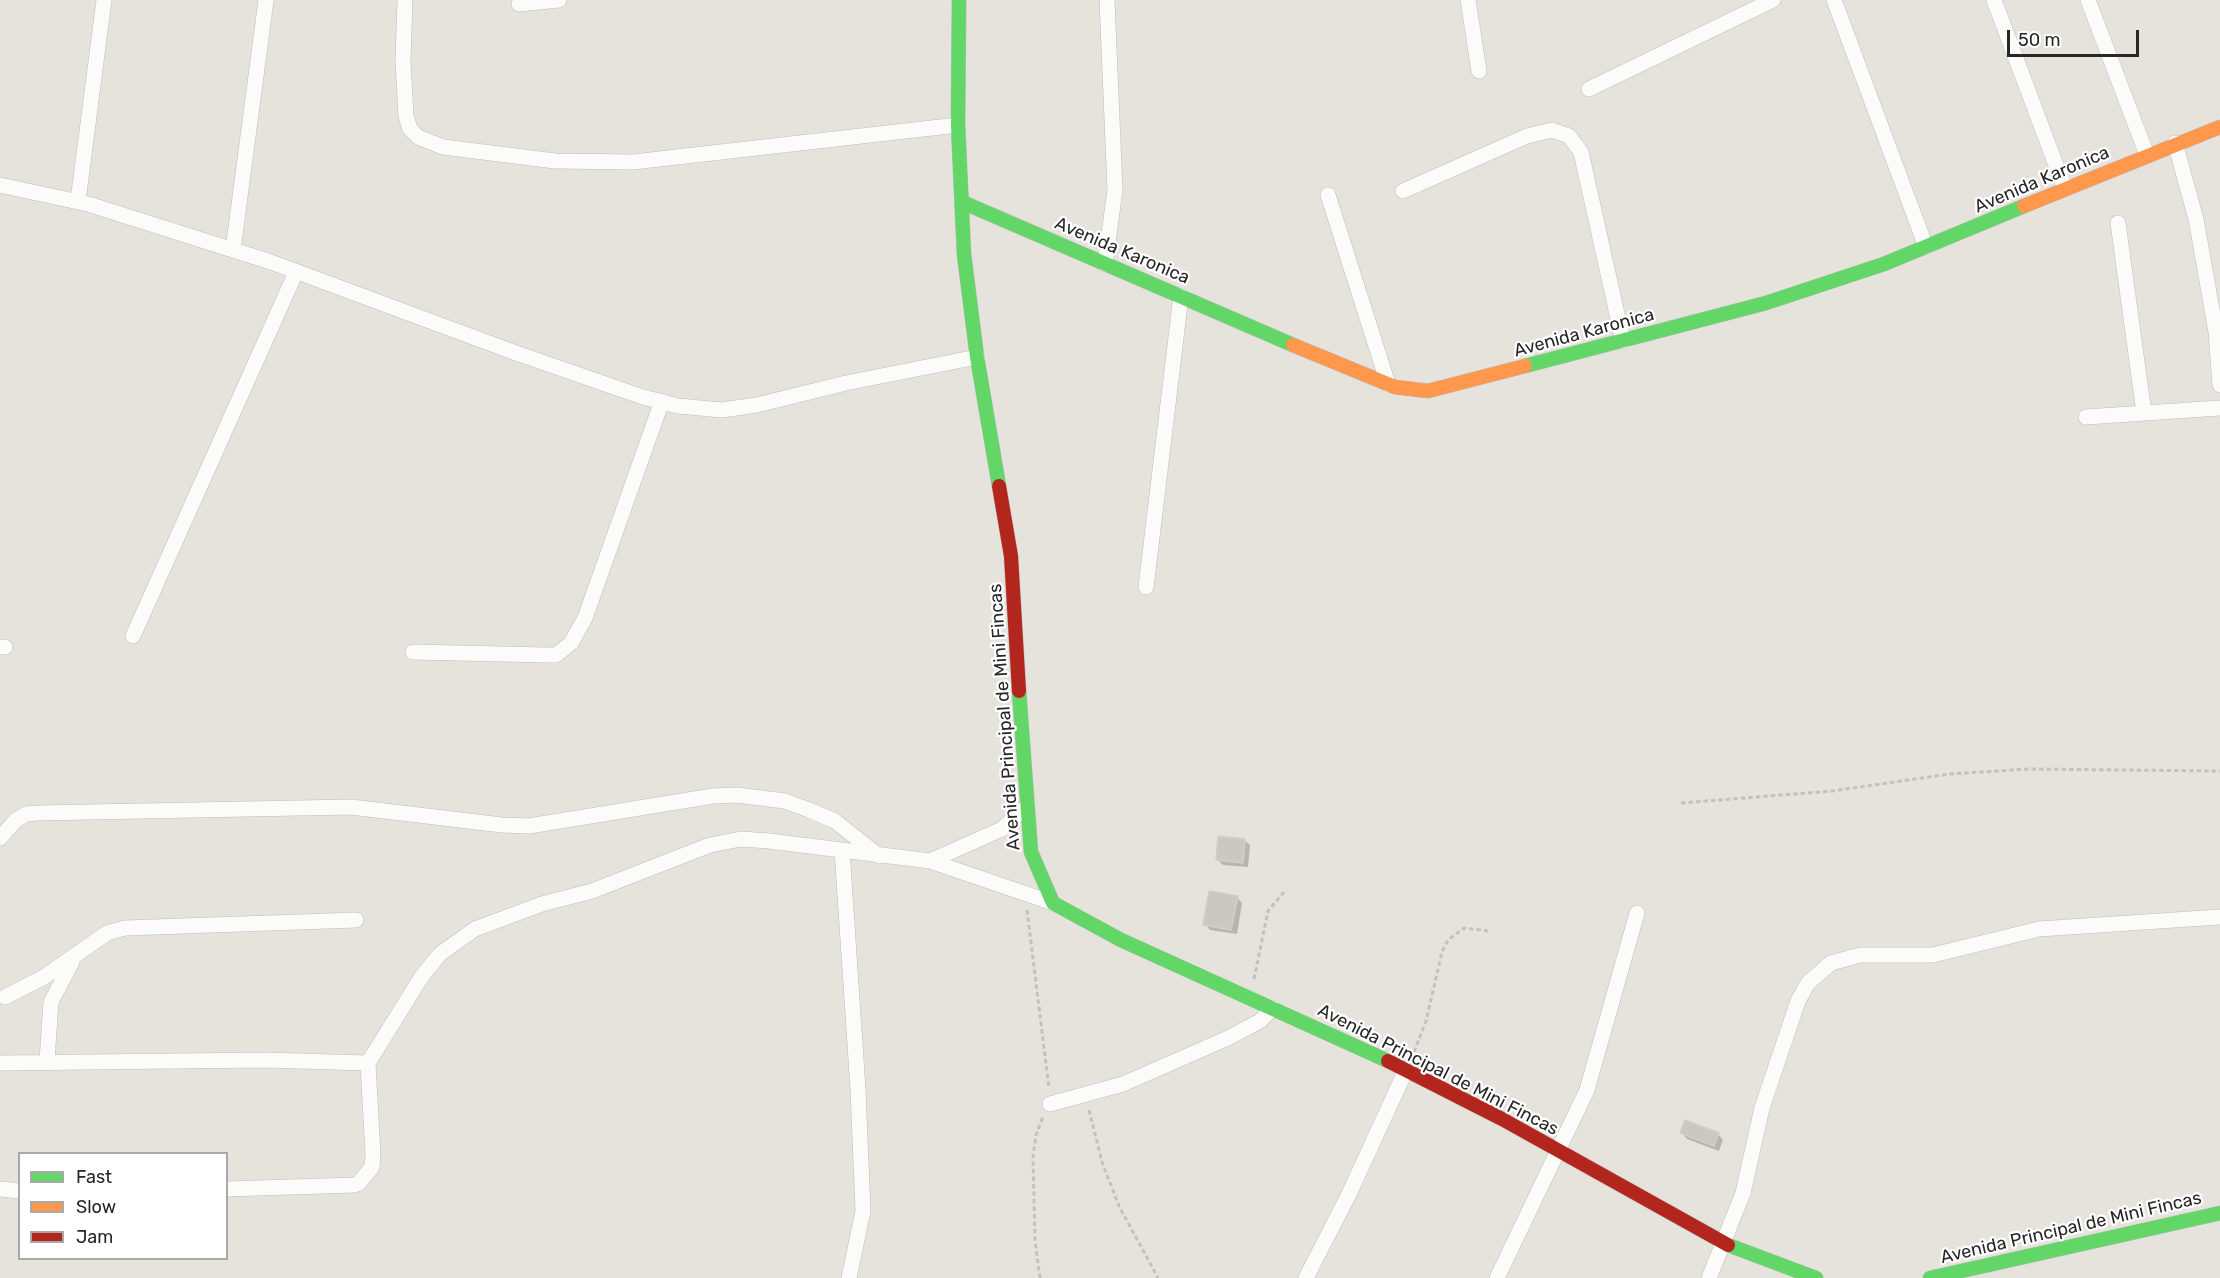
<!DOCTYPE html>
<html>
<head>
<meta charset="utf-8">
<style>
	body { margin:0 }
	#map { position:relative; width:2220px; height:1278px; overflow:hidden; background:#e6e2dc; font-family:Rubik,sans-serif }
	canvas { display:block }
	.legend { position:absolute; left:18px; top:1152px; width:210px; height:108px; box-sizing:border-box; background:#fff; border:2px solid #a9a9a9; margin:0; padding:8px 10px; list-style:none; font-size:18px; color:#272727 }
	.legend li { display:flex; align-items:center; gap:12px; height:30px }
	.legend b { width:30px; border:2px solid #a9a9a9 }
	.scale { position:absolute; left:2007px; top:30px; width:132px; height:27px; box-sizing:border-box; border:3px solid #272727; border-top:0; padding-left:8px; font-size:18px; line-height:21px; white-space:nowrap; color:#272727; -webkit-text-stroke:4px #fff; paint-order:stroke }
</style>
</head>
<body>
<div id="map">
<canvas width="2220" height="1278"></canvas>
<ul class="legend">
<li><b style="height:8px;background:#63d668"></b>Fast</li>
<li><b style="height:8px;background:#ff974d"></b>Slow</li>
<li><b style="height:8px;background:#b3261e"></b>Jam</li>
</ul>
<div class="scale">50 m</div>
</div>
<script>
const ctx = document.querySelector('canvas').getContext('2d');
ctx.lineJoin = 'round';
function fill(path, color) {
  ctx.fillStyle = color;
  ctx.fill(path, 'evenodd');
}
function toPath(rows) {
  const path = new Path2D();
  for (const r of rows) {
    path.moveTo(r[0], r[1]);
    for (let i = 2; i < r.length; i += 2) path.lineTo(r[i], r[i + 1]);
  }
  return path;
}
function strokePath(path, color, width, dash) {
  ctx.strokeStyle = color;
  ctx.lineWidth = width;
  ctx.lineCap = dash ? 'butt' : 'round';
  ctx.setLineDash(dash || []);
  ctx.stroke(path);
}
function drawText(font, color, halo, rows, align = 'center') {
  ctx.font = font + ' Rubik,sans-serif';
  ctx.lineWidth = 4.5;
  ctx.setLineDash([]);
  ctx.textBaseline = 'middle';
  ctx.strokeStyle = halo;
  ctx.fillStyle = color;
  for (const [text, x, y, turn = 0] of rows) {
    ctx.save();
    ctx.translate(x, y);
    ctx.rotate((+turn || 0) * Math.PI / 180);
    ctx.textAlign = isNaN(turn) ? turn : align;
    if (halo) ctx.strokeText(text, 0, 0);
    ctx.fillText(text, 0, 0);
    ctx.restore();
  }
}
fill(toPath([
	[1244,840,1250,845,1248,867,1223,865,1217,859],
	[1237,897,1242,903,1237,934,1210,930,1205,924],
	[1682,1133,1718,1134,1723,1140,1719,1151,1687,1139]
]), '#0003');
const building = toPath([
	[1218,836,1245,839,1243,863,1216,860,1218,836],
	[1209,891,1238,896,1231,930,1203,925,1209,891],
	[1685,1120,1719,1133,1714,1146,1680,1133,1685,1120]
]);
fill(building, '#cbc8c3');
strokePath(building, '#d1cec9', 1.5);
const street = toPath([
	[405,0,403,61,406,116,410,129,418,137,443,147,555,161,633,162,958,125],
	[1468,0,1479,71],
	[1834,0,1926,247],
	[1994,0,2065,189],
	[2088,0,2147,155],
	[519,4,559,0],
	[1589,89,1773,0],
	[2175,143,2196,219,2216,332,2220,385],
	[0,185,88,204,268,261,516,353,643,397,678,406,722,410,757,405,846,383,977,357],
	[1403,191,1527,136,1552,130,1569,136,1581,152,1623,341],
	[1328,195,1388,384],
	[78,201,104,0],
	[2118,223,2144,413],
	[233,250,266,0],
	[1105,264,1115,190,1107,0],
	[2086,417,2220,408],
	[1146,587,1181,296],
	[133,636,296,272],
	[0,647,5,647],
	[413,652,546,655,556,655,571,643,585,618,662,401],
	[0,838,16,820,26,814,38,813,351,807,502,825,529,826,713,796,737,795,785,801,809,810,835,821,879,856],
	[842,850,858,1089,863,1211,849,1278],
	[930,861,1002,829,1026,807],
	[5,997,44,977,107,933,125,928,356,920],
	[47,1061,51,1002,72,962],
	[0,1063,265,1060,368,1063],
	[1050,1104,1123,1084,1228,1038,1260,1021,1273,1008],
	[0,1189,20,1191],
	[226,1189,354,1185,359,1183,372,1167,373,1155,368,1063,422,976,440,954,475,929,542,904,592,891,710,845,741,839,769,841,930,861,1053,903],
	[1306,1278,1349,1194,1406,1070],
	[1497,1278,1587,1090,1637,913],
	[1709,1278,1743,1193,1762,1108,1798,1001,1808,983,1831,963,1860,955,1933,955,2039,929,2220,917]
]);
const fast = toPath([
	[959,0,958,125,964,254,977,357,999,486],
	[962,202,1293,345],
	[1525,366,1766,303,1884,264,2024,206],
	[1019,691,1031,852,1053,903,1121,940,1388,1061],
	[1728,1245,1816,1278],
	[1930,1278,2220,1213]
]);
const slow = toPath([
	[2024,206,2220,127],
	[1293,345,1395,387,1428,391,1525,366]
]);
const jam = toPath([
	[999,486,1011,556,1019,691],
	[1388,1061,1502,1119,1728,1245]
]);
strokePath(street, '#bfbebe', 16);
strokePath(fast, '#bfbebe', 15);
strokePath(slow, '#bfbebe', 15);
strokePath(jam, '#bfbebe', 15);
strokePath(toPath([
	[1681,803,1832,791,1950,774,2029,769,2220,771],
	[1027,910,1049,1088],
	[1254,979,1268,911,1284,892],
	[1414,1052,1426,1021,1442,952,1448,940,1464,928,1488,931],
	[1089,1110,1102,1162,1119,1206,1158,1278],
	[1040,1278,1035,1241,1033,1157,1036,1135,1043,1117]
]), '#c2c2c1', 3, [4.5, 3]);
strokePath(street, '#fbfbfa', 15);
strokePath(fast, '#63d668', 14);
strokePath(slow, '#ff974d', 14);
strokePath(jam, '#b3261e', 14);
drawText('18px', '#272727', '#fff', [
	["Avenida Karonica",2042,180,-23],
	["Avenida Karonica",1122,251,23],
	["Avenida Karonica",1584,333,-15],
	["Avenida Principal de Mini Fincas",1005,717,-94],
	["Avenida Principal de Mini Fincas",1438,1070,27],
	["Avenida Principal de Mini Fincas",2071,1228,-13]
]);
</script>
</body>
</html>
